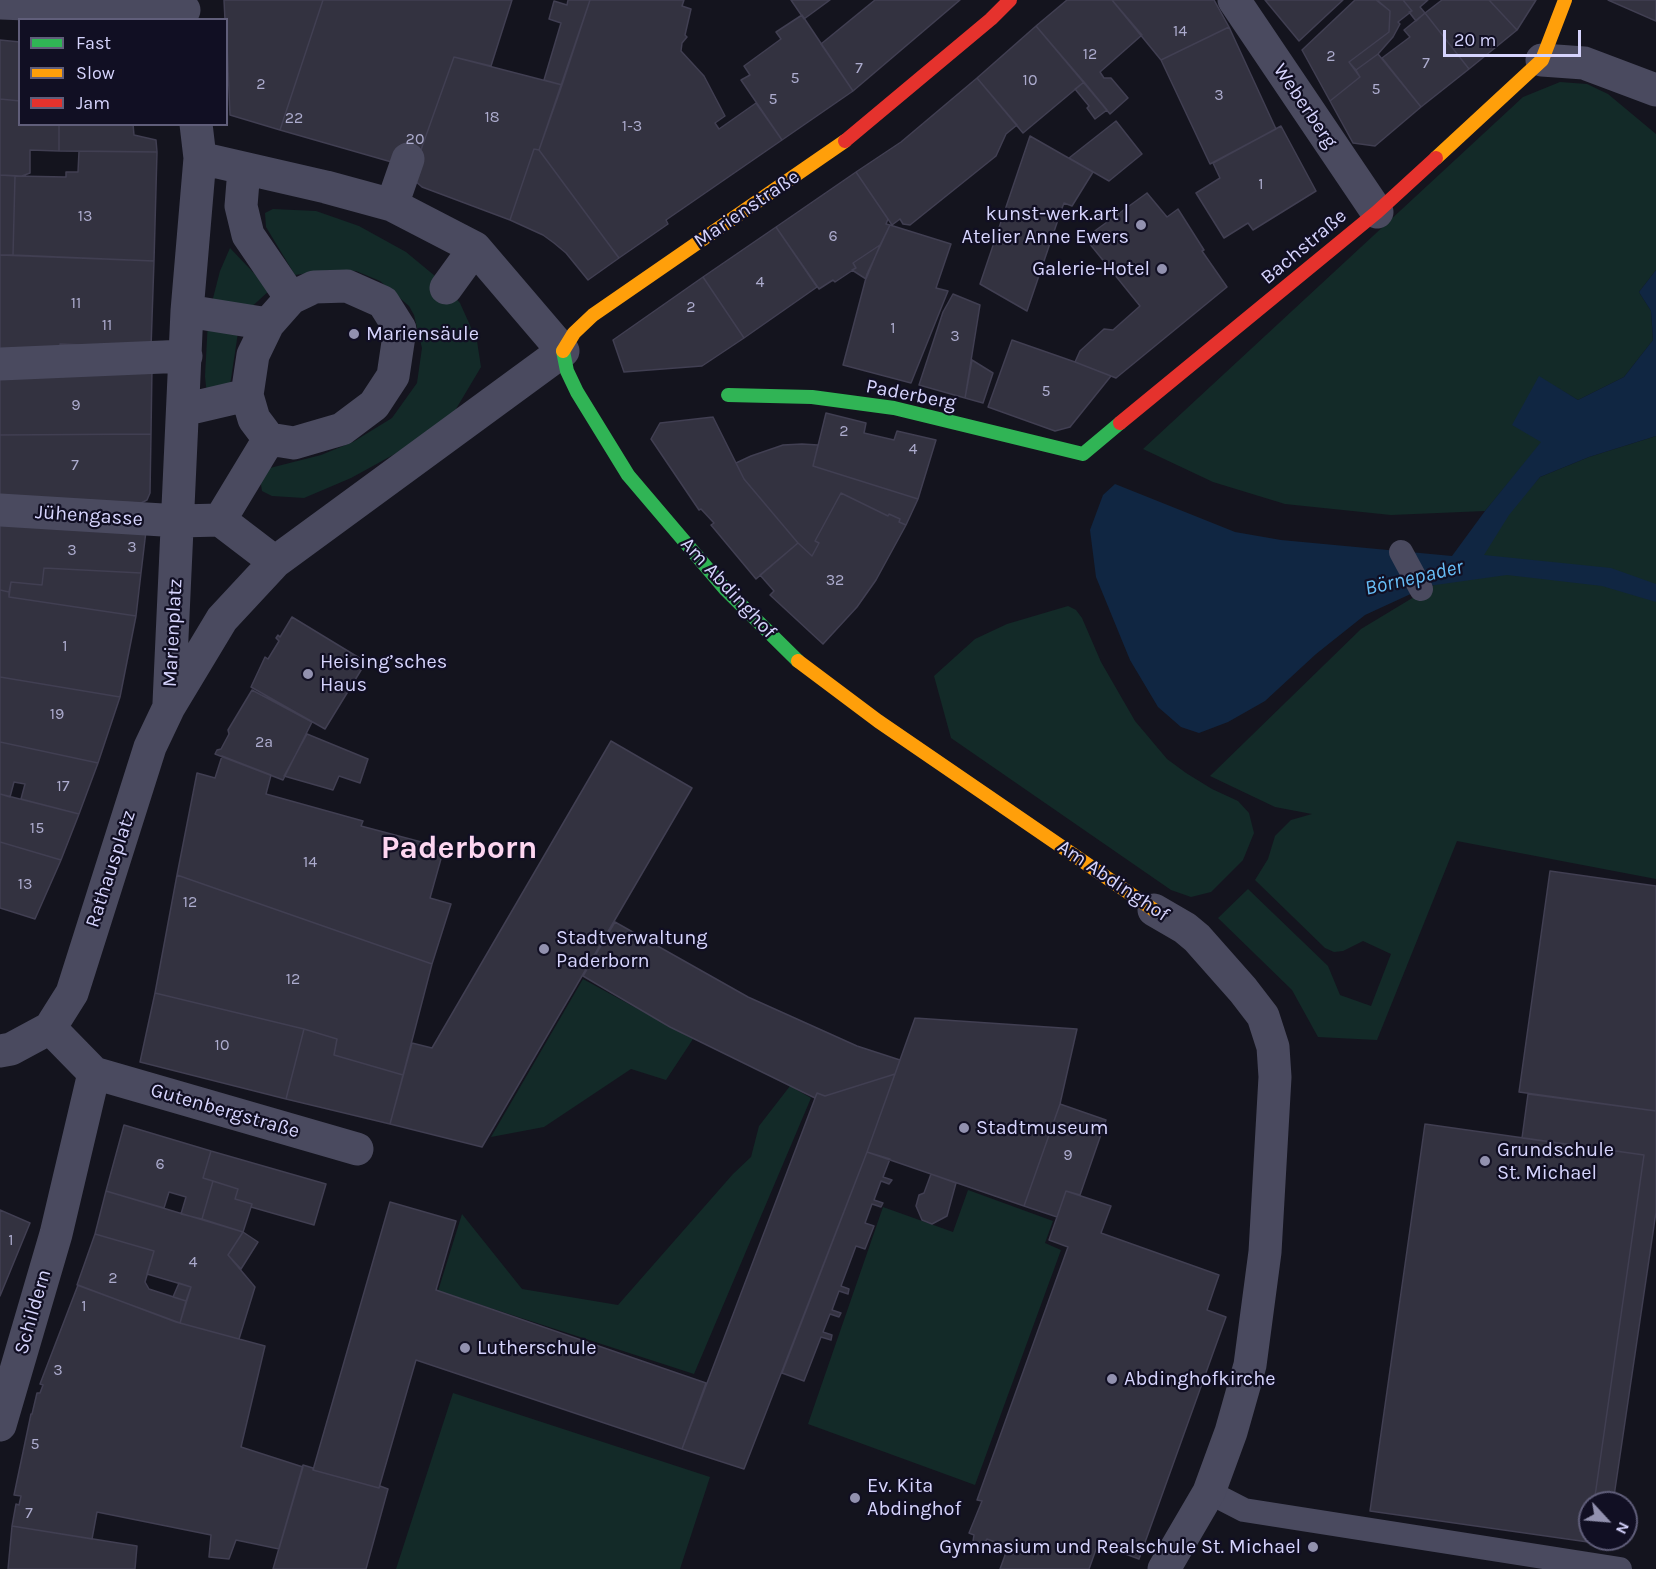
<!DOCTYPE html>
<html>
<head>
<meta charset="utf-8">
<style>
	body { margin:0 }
	#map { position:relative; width:1656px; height:1569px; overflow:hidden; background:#14141e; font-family:Karla,sans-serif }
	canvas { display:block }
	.legend { position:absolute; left:18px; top:18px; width:210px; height:108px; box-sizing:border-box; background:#110f23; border:2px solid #605e7a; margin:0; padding:8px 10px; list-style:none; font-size:18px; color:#d6d4fd }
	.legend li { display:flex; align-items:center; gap:12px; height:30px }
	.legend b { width:30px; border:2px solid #605e7a }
	.north { position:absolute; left:1578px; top:1491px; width:60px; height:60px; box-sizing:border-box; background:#110f23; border:2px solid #605e7a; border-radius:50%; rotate:116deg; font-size:16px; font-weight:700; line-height:24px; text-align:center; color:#d6d4fd }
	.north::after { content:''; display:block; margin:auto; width:21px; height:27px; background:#9291af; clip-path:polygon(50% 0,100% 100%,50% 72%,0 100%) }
	.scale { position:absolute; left:1443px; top:30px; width:138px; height:27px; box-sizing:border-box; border:3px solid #d6d4fd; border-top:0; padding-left:8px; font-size:18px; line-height:21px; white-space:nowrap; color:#d6d4fd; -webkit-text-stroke:4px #110f23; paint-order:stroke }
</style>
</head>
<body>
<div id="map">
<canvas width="1656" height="1569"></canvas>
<ul class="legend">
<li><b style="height:8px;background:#30b455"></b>Fast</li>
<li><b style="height:8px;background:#ff9f0a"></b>Slow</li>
<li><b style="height:8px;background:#e5322d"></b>Jam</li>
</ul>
<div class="north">N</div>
<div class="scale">20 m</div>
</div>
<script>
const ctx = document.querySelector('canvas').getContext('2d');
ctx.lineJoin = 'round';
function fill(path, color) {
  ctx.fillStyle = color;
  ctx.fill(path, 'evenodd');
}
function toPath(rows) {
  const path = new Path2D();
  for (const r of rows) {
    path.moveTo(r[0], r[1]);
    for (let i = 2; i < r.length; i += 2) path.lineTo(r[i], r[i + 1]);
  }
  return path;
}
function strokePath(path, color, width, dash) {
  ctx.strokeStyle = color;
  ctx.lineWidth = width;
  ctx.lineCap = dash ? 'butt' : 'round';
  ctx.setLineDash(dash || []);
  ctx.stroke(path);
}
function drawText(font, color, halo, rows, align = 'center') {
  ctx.font = font + ' Karla,sans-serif';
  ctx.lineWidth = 4.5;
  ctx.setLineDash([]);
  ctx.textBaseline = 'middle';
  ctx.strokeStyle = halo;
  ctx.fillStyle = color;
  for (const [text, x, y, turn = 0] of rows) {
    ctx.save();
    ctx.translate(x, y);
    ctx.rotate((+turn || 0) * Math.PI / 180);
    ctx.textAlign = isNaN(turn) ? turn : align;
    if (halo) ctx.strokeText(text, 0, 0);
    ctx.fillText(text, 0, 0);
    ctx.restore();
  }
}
fill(toPath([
	[1560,82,1587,84,1608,94,1656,134,1656,270,1639,292,1651,311,1653,340,1624,377,1578,400,1539,377,1542,442,1485,511,1391,515,1285,504,1213,482,1143,449,1523,97],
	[273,209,316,211,359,226,406,252,435,276,460,303,477,341,481,367,453,414,402,450,351,478,304,498,272,496,262,491,260,478,270,468,321,455,353,442,392,418,417,383,422,348,414,315,409,306,380,281,356,271,331,270,295,275,266,227,265,213],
	[230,248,270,290,247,311,211,306,220,271],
	[208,321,239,326,229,392,207,396,205,376],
	[1656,436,1656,879,1457,841,1377,1040,1318,1037,1292,990,1218,918,1248,889,1328,966,1340,995,1371,1006,1391,954,1363,941,1343,951,1334,952,1325,948,1255,880,1268,859,1275,836,1291,820,1312,814,1275,807,1210,776,1361,629,1457,571,1540,477,1589,457],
	[1068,606,1076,610,1082,618,1101,662,1135,721,1167,759,1186,773,1212,789,1238,801,1249,813,1254,833,1243,860,1211,892,1191,897,1171,890,951,738,934,676,975,639,1007,624],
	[583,979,693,1039,666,1080,631,1069,544,1127,491,1137],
	[790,1086,811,1098,694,1374,438,1291,462,1214,522,1289,618,1305,733,1174,751,1157,759,1126],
	[968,1190,1053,1221,1045,1243,1061,1250,975,1485,808,1424,883,1207,953,1232],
	[453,1393,710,1477,680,1569,396,1569]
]), '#132a28');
fill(toPath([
	[1656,270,1656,436,1589,457,1540,477,1509,515,1484,555,1611,568,1656,584,1656,602,1602,586,1507,575,1428,586,1365,615,1316,654,1265,701,1228,722,1199,733,1181,727,1158,707,1130,660,1096,577,1090,530,1103,495,1115,484,1235,532,1281,540,1452,556,1485,511,1541,442,1512,425,1539,376,1578,400,1624,377,1653,340,1651,311,1639,292]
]), '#102642');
const building = toPath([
	[224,0,323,0,280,130,230,115,226,20,225,20,224,0],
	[323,0,512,0,491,66,454,57,417,161,395,163,280,130,323,0],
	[568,0,590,0,562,85,544,80,561,23,549,19,554,1,567,5,568,0],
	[590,0,684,0,682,6,691,9,685,35,687,37,682,43,681,51,704,76,725,116,715,123,719,129,756,103,782,140,666,220,668,224,619,258,539,150,590,0],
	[791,0,830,0,804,19,791,0],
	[875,0,960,0,853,91,821,44,875,0],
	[1067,0,1112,0,1142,35,1100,72,1104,78,1111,78,1128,98,1110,114,1036,26,1067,0],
	[1112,0,1214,0,1229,27,1161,60,1112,0],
	[1265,0,1343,0,1299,41,1265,0],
	[1355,0,1376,0,1390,11,1389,32,1349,62,1360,77,1330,101,1302,50,1355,0],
	[1377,0,1403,0,1412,11,1398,22,1400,24,1393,37,1378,54,1356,70,1349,62,1389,32,1390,11,1377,0],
	[1403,0,1428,0,1420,7,1425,13,1416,21,1409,12,1412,11,1403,0],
	[1442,0,1489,0,1517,30,1469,69,1425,13,1442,0],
	[1489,0,1536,0,1517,30,1489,0],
	[1608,0,1656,0,1656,21,1608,0],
	[1425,13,1469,69,1421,107,1382,58,1410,37,1404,30,1425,13],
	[802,15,853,91,782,140,741,80,750,75,744,66,781,39,776,32,802,15],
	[1036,26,1084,82,1023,133,977,78,1036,26],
	[1229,27,1276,129,1210,164,1161,60,1229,27],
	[0,40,20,42,20,101,0,99,0,40],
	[1378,54,1421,107,1375,146,1353,143,1330,101,1360,77,1356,70,1378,54],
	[454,57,562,85,539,150,534,149,510,220,422,187,414,180,417,161,454,57],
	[977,78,1017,125,1006,134,996,156,910,225,903,224,900,219,892,225,856,172,901,142,977,78],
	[1084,82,1107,110,1095,119,1087,108,1089,106,1075,89,1084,82],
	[0,99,20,101,20,124,59,124,59,151,30,150,30,173,22,176,0,175,0,99],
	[1116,121,1142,154,1109,181,1069,158,1116,121],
	[59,124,133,124,134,135,156,140,157,152,59,151,59,124],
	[1281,126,1316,191,1253,230,1248,223,1224,238,1196,193,1220,178,1213,163,1281,126],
	[1030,136,1093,172,1072,206,1064,203,1061,211,1027,311,980,284,1030,136],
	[534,149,539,150,619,258,588,280,566,253,554,243,543,235,510,220,534,149],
	[79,151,157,152,154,261,13,255,15,176,66,177,66,172,78,172,79,151],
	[856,172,888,219,886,224,890,225,880,245,853,263,856,268,835,282,833,280,819,289,776,227,856,172],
	[0,175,15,176,13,255,0,255,0,175],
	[1147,193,1167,217,1178,209,1204,250,1202,251,1227,287,1116,378,1075,362,1080,351,1104,329,1113,330,1140,306,1085,238,1147,193],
	[890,225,951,244,936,288,948,291,911,383,843,365,867,274,890,225],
	[776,227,817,287,744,338,703,277,776,227],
	[880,245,866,279,852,270,856,268,853,263,880,245],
	[0,255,154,261,151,348,60,344,60,350,0,350,0,255],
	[703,277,744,338,702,366,624,372,613,340,703,277],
	[953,294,980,305,965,398,919,385,943,312,953,294],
	[1012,340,1075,362,1111,376,1070,427,1055,431,988,407,1012,340],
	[972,360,993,373,983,403,965,398,972,360],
	[152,367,151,434,0,435,0,376,152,367],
	[826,413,866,423,864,433,894,440,897,431,936,440,918,499,813,466,826,413],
	[713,417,744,479,798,543,756,579,711,525,714,523,701,509,699,510,651,439,660,423,713,417],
	[151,434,150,493,147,500,141,503,0,496,0,435,151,434],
	[802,444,818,445,813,466,918,499,906,525,899,522,900,519,889,514,888,516,841,493,815,541,819,543,812,556,798,543,744,479,736,463,751,456,783,445,802,444],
	[841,493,888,516,889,514,900,519,899,522,906,525,876,580,857,607,823,644,770,595,774,591,760,575,798,543,812,556,819,543,815,541,841,493],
	[0,519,146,531,141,573,44,568,42,585,11,582,9,592,0,590,0,519],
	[44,568,141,573,136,616,9,597,11,582,42,585,44,568],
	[0,590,9,592,9,597,136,616,120,697,0,677,0,590],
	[292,617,366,662,325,729,251,687,265,657,268,659,279,641,276,638,278,635,280,637,292,617],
	[0,677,120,697,98,763,0,742,0,677],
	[252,690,312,722,283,780,215,754,217,750,221,749,229,734,228,730,252,690],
	[307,734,368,759,360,783,339,776,333,790,284,776,307,734],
	[611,741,692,788,482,1147,390,1124,412,1043,432,1048,611,741],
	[0,742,98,763,79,814,21,799,25,784,14,782,10,797,0,794,0,742],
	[222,756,271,775,266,794,363,821,361,826,444,848,430,898,451,904,432,964,177,875,197,773,215,778,222,756],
	[0,794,79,814,61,860,0,842,0,794],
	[0,842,61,860,35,919,0,908,0,842],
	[1550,871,1656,886,1656,1111,1519,1092,1550,871],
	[177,875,432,964,403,1075,334,1055,337,1039,304,1029,155,993,177,875],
	[615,922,748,997,857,1046,900,1060,895,1074,825,1096,817,1093,815,1098,670,1027,583,976,615,922],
	[155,993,304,1029,286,1099,140,1062,155,993],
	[915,1018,1077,1029,1060,1104,1024,1206,867,1152,915,1018],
	[304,1029,337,1039,334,1055,403,1075,390,1124,286,1099,304,1029],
	[895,1074,867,1152,744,1469,682,1449,817,1093,825,1096,895,1074],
	[1528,1094,1656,1111,1656,1212,1613,1503,1594,1503,1644,1155,1522,1138,1528,1094],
	[1060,1104,1106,1120,1080,1195,1066,1191,1057,1217,1024,1206,1060,1104],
	[1425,1124,1644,1155,1594,1503,1590,1503,1588,1542,1370,1511,1425,1124],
	[124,1125,211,1151,203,1178,213,1181,202,1219,181,1214,186,1197,169,1192,164,1208,106,1191,124,1125],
	[211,1151,326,1184,314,1225,251,1207,252,1204,235,1199,238,1189,203,1178,211,1151],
	[867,1152,890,1159,883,1177,892,1180,889,1184,881,1181,874,1200,883,1203,881,1207,872,1204,865,1223,874,1226,865,1249,856,1246,841,1286,849,1289,848,1294,839,1291,832,1310,841,1313,839,1317,830,1314,823,1332,832,1335,831,1340,821,1337,804,1381,782,1373,867,1152],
	[931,1174,956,1183,947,1216,932,1224,922,1220,916,1206,919,1195,924,1193,931,1174],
	[213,1181,238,1189,235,1199,252,1204,243,1232,202,1219,213,1181],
	[106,1191,243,1232,228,1255,255,1287,239,1339,180,1323,191,1287,147,1274,154,1251,95,1234,106,1191],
	[1066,1191,1111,1206,1101,1233,1219,1275,1207,1310,1226,1317,1139,1559,1098,1544,1089,1569,1000,1569,1008,1547,987,1539,984,1544,973,1541,974,1535,969,1533,982,1501,977,1500,1068,1247,1049,1240,1066,1191],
	[390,1202,456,1221,436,1290,706,1383,682,1449,416,1360,379,1488,313,1470,390,1202],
	[0,1210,30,1223,0,1296,0,1210],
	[243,1232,258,1242,241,1269,228,1255,243,1232],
	[95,1234,154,1251,145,1282,149,1289,186,1301,180,1323,77,1285,95,1234],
	[179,1283,191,1287,186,1301,173,1297,179,1283],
	[78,1285,176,1322,265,1346,241,1447,303,1467,279,1549,236,1540,229,1559,209,1557,211,1535,97,1512,92,1539,12,1526,16,1504,19,1505,21,1496,14,1495,31,1414,32,1414,37,1393,40,1393,43,1385,40,1384,78,1285],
	[303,1465,313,1468,313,1470,379,1488,380,1486,388,1489,366,1569,273,1569,303,1465],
	[12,1526,137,1546,135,1569,8,1569,12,1526],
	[1590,1531,1590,1539,1607,1539,1607,1545,1588,1542,1590,1531]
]);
fill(building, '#333240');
strokePath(building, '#413f52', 1.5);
strokePath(toPath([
	[1401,552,1421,589],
	[1209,1492,1244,1510,1620,1569]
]), '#4a4a5f', 24);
strokePath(toPath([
	[1234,0,1377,212],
	[0,3,184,10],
	[1542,60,1584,63,1656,90],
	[244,169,241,206,248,235,291,298],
	[392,205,408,159],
	[446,288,475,248],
	[187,311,268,324],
	[0,364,186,356],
	[183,410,247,395],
	[0,510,179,521,220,520,275,562],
	[220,520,269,439,254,419,247,395,253,355,268,324,291,298,314,287,347,286,383,302,400,329,393,376,374,405,342,429,294,443,269,439],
	[169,703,187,311,200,158,196,124],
	[1154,910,1185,928,1197,938,1243,990,1263,1016,1273,1047,1275,1077,1265,1252,1250,1365,1231,1432,1209,1492,1164,1569],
	[0,1051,11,1049,50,1028,72,993,150,747,169,707,222,619,275,562,563,351,475,248,392,205,326,187,200,158],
	[94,1073,357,1149],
	[0,1425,56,1234,94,1073,50,1028]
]), '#4a4a5f', 33);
strokePath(toPath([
	[563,351,567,371,577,392,628,475,725,589,798,661],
	[728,395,812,397,894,408,1083,454,1120,423]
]), '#30b455', 14);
strokePath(toPath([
	[1436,158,1542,60,1565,0],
	[563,351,574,333,593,315,845,141],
	[798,661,878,721,1154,910]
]), '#ff9f0a', 14);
strokePath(toPath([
	[845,141,991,19,1010,0],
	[1120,423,1377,212,1436,158]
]), '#e5322d', 14);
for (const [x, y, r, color] of [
	[1141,225,6,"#9291af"],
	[1162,269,6,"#9291af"],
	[354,334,6,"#9291af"],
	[308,674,6,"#9291af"],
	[544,949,6,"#9291af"],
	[964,1128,6,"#9291af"],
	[1485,1161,6,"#9291af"],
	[465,1348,6,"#9291af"],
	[1112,1379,6,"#9291af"],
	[855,1498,6,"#9291af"],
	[1313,1547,6,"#9291af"]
]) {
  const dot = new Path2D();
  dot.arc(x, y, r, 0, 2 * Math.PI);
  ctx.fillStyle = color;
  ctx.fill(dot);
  strokePath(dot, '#110f23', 2);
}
drawText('16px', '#adacce', null, [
	["14",1180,31],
	["12",1090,54],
	["2",1331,56],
	["7",1426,63],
	["7",859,68],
	["5",795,78],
	["10",1030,80],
	["2",261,84],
	["5",1376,89],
	["3",1219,95],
	["5",773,99],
	["18",492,117],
	["22",294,118],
	["1-3",632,126],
	["20",415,139],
	["1",1261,184],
	["13",85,216],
	["6",833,236],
	["4",760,282],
	["11",76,303],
	["2",691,307],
	["11",107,325],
	["1",893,328],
	["3",955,336],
	["5",1046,391],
	["9",76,405],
	["2",844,431],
	["4",913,449],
	["7",75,465],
	["3",132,547],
	["3",72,550],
	["32",835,580],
	["1",65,646],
	["19",57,714],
	["2a",264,742],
	["17",63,786],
	["15",37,828],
	["14",310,862],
	["13",25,884],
	["12",190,902],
	["12",293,979],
	["10",222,1045],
	["9",1068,1155],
	["6",160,1164],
	["1",11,1240],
	["4",193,1262],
	["2",113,1278],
	["1",84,1306],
	["3",58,1370],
	["5",35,1444],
	["7",29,1513]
]);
drawText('20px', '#d6d4fd', '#110f23', [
	["Weberberg",1305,106,56],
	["Marienstraße",747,209,-34],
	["Bachstraße",1304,247,-40],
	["Paderberg",911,395,11],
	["Jühengasse",89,516,4],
	["Am Abdinghof",728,588,47],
	["Marienplatz",173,633,-87],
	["Rathausplatz",111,869,-72],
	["Am Abdinghof",1113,881,34],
	["Gutenbergstraße",225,1111,16],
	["Schildern",33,1312,-74]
]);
drawText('20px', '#d6d4fd', '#110f23', [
	["kunst-werk.art |",1129,214,"right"],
	["Atelier Anne Ewers",1129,237,"right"],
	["Galerie-Hotel",1150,269,"right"],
	["Mariensäule",366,334],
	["Heising’sches",320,662],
	["Haus",320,685],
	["Stadtverwaltung",556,938],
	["Paderborn",556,961],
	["Stadtmuseum",976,1128],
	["Grundschule",1497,1150],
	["St. Michael",1497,1173],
	["Lutherschule",477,1348],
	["Abdinghofkirche",1124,1379],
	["Ev. Kita",867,1486],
	["Abdinghof",867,1509],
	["Gymnasium und Realschule St. Michael",1301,1547,"right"]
], 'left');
drawText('italic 21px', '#67bef7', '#110f23', [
	["Börnepader",1414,578,-13]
]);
drawText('bold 32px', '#fdd6f1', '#110f23', [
	["Paderborn",459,849]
]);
</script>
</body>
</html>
